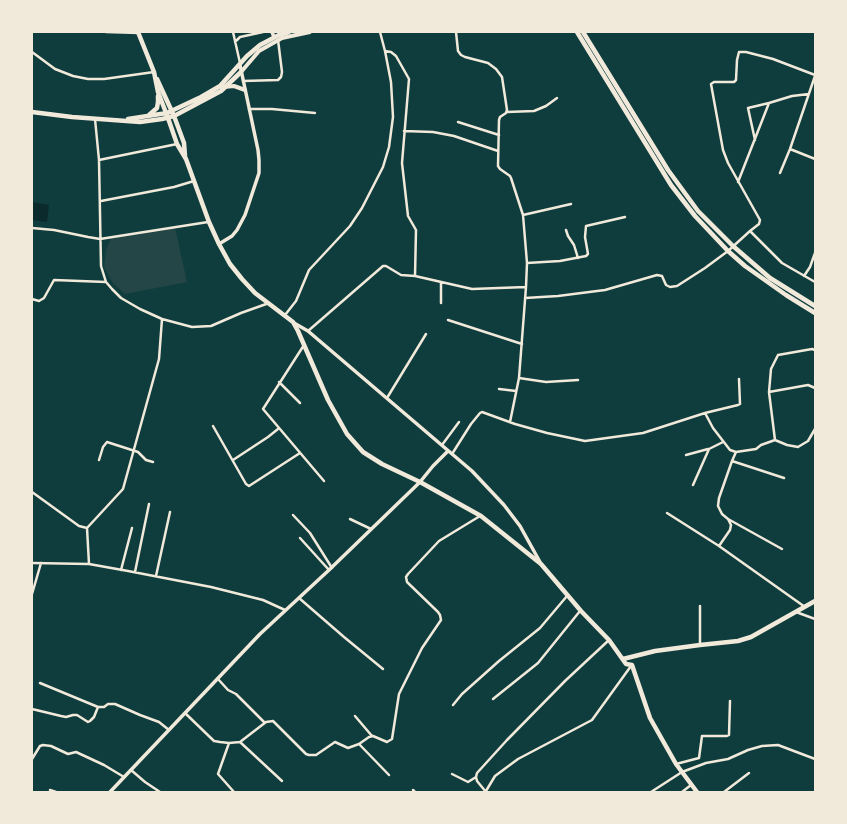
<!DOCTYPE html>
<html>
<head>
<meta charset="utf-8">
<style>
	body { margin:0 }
	#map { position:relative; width:847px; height:824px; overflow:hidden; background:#0f3d3e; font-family:Montserrat,sans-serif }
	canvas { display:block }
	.frame { position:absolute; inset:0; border:33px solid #f1e9da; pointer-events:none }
</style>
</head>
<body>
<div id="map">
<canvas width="847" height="824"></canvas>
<div class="frame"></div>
</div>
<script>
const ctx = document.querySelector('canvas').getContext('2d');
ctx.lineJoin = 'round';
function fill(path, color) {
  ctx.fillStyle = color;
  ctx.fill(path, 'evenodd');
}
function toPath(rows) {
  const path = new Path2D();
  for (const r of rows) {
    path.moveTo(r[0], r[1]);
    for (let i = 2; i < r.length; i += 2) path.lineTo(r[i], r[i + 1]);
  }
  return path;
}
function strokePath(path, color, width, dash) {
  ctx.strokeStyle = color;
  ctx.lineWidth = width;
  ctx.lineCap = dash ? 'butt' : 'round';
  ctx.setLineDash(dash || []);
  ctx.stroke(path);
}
fill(toPath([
	[175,228,187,282,125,294,113,283,104,267,106,250,112,236]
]), '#244646');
fill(toPath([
	[32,202,49,205,47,222,32,220]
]), '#0a2a2b');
strokePath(toPath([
	[106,32,139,33],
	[233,32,240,63],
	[380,32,385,51,391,52,396,56,409,79,402,163,408,216,416,230,415,276],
	[456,32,458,51,461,55,465,57,488,63,496,69,502,77,507,110,506,113,500,117,499,120,498,166,500,169,510,176,511,178,523,215,527,263,526,287,519,378,510,422],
	[235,42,240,37,263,32],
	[32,52,55,69,73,76,88,79,104,79,154,72],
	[243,81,278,80,281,77,282,72,278,40],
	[249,109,272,109,315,113],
	[507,112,534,111,546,106,557,98],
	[95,119,99,160,101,266,106,282,112,289,121,298,140,309,162,319,192,327,211,326,241,313,269,303],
	[458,122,499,135],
	[404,131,433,132,454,136,498,151],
	[755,140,748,108,769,103],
	[790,149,815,159],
	[99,160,177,144],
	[780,173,790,149,815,76],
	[738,182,769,103,792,96,809,94],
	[101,201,174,187,194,181],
	[523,215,571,204],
	[32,228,54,230,88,237,100,239,208,222],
	[566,230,568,236,574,245,578,258],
	[750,231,759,224,760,220,728,163,723,150,711,84,714,82,734,82,736,80,737,60,739,52,746,52,773,59,815,75],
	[527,263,560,261,586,256,588,254,585,237,586,226,625,217],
	[804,276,810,267,815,253],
	[441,282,441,303],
	[525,298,558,296,605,290,657,275,662,276,666,285,670,287,677,286,705,268,728,251,750,231,782,263,815,282],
	[32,299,39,301,44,298,54,280,106,282],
	[285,315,296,301,309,270,350,226,362,208,383,167,389,147,393,117,391,82,385,51],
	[448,320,522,344],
	[308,331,383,266,386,266,401,275,415,276,472,289,526,287],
	[304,345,263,409,324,481],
	[519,378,546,382,578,380],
	[279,382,300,403],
	[499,389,516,391],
	[769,392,808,385,815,388],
	[387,398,426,334],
	[705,413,713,428,730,450,736,452,756,449,761,445,775,440,787,445,798,447,808,441,815,429],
	[213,426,246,484,249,486,300,453],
	[775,440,769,392,771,369,778,355,812,349,815,350],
	[442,445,459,422],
	[736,452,732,461,784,478],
	[452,454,471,424,480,413,482,412,515,424,547,433,585,441,643,433,705,413,738,405,740,404,739,379],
	[686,455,708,449],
	[99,460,103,447,107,442,138,452,146,460,153,462],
	[233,460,268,437,278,429],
	[732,461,719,498,718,506,722,514,728,519,731,525,730,530,719,546,805,607],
	[693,485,709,449,723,442],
	[32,492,79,526,87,528],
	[667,513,719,546],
	[293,515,310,533,332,568],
	[350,519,371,529],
	[728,519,782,549],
	[87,528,123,489,159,359,162,319],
	[87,528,89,564],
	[300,538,329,570],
	[32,563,89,564,128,571,211,587,263,600,285,610],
	[121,570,132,528],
	[135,572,149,504],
	[156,576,170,512],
	[32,594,41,563],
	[299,598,344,637,383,669],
	[700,606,700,645],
	[796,612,815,619],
	[218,679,228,690,236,694,265,723],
	[40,683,98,707],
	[493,699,538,663,580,611],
	[453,705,462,694,499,661,540,628,567,596],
	[32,709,61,716,66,717,73,715,77,715,88,722,90,721,94,717,98,707,104,707,108,704,115,704,140,715,159,722,169,730],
	[185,713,214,741,220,742,229,743,240,742,266,722,273,721,306,754,309,755,316,755,335,742,348,748,359,744,369,737,373,736,387,742,392,739,399,694,422,648,441,620,440,615,438,612,407,582,406,577,408,574,439,541,480,516],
	[355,716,372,736],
	[240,742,282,781],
	[229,743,218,774,234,792],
	[359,744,389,775],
	[32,759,40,746,43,745,51,746,68,754,76,752,104,765,124,777],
	[676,764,699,758,702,736,727,736,729,735,730,701],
	[131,770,145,782,160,792],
	[452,774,468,782,476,777],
	[50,790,56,792],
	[413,790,415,792],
	[486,791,495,776,518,759,592,720,631,666],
	[486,792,477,781,476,777,477,773,507,740,565,681,609,640],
	[651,792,682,772,706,763,728,759,748,750,762,746,778,745,815,759],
	[682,792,691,785],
	[724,792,749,773]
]), '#f1e9da', 2.5);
strokePath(toPath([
	[272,32,274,37],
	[219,244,232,236,237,230,245,215,259,173,259,160,258,150,240,65],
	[294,323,308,331,472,471,504,505,520,526,540,562],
	[110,792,260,634,329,570,420,482,433,466,448,451]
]), '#f1e9da', 3.5);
strokePath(toPath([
	[241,72,259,51,282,38,310,32],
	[224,87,234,86,245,90]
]), '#f1e9da', 4);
strokePath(toPath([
	[138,32,154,72,158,92,168,118,177,144,186,159,209,222,219,244,230,264,242,279,255,293,293,322,298,331,328,400,347,434,363,452,382,464,420,482,481,516,541,564,581,611,609,640,626,664,632,665,650,718,676,764,697,792],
	[577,32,671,185,695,216,728,251,745,266,786,295,815,313],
	[583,32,668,170,698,211,733,246,770,278,815,306],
	[157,79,174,116,184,143,185,156],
	[32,112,72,117,140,122,162,119,174,116,221,91,241,72],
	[149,115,157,108,158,102,158,96],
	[128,119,167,113,201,97,220,86,247,56,260,45,279,35,289,32],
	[623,659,655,651,700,645,738,641,751,637,815,601]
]), '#f1e9da', 4.5);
</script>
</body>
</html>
